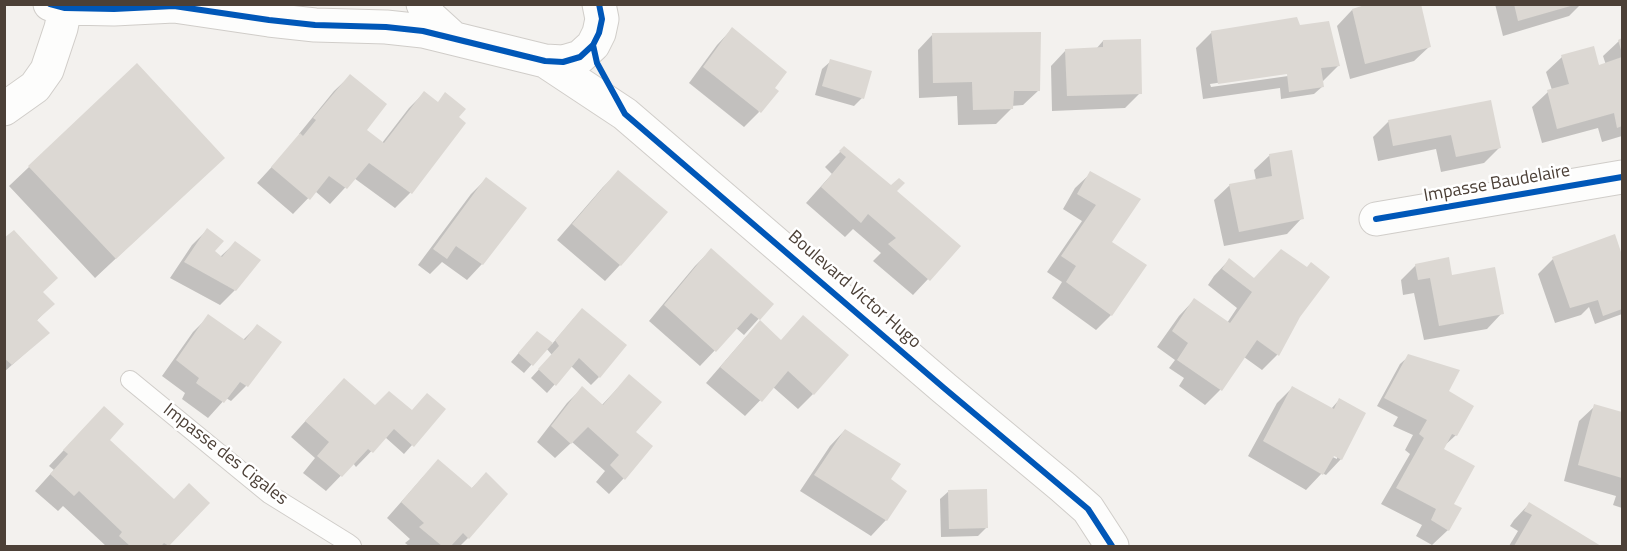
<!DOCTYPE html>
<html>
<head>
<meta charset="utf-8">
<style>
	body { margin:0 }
	#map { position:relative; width:1627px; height:551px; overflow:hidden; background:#f3f1ee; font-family:"Titillium Web",sans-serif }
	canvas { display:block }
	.frame { position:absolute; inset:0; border:6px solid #4c4037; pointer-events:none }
</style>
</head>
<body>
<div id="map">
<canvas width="1627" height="551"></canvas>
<div class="frame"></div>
</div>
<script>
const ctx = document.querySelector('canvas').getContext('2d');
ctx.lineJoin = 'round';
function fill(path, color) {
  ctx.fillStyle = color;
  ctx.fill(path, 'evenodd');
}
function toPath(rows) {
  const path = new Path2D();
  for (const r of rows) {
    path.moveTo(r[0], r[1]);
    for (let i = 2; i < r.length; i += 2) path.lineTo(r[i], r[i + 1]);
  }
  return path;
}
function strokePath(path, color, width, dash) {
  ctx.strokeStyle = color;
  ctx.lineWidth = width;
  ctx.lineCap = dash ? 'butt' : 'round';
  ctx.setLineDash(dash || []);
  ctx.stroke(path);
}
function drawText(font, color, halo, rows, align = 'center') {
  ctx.font = font + ' "Titillium Web",sans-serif';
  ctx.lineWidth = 5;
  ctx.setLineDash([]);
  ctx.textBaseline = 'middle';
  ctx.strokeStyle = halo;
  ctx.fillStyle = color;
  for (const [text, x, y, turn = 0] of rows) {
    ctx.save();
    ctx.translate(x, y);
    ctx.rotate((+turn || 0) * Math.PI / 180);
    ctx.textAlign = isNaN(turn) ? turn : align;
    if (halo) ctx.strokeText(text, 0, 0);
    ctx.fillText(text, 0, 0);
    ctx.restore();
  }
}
fill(toPath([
	[1495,4,1581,4,1569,16,1503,36],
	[1352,10,1430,46,1414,61,1350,79,1337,26],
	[1299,27,1338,66,1323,81,1323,86,1314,94,1281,99,1280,88,1203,99,1196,48,1212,32],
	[1291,72,1288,76,1211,87,1210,84],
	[732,29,759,112,744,127,689,83,717,45],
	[933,34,1039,90,1023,105,1011,106,1011,109,996,124,958,125,957,96,919,98,918,50],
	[1622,40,1622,136,1602,142,1598,128,1542,143,1532,107,1548,92,1552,90,1546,72,1562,57,1599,67,1606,65,1603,56,1619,41],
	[1103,41,1140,93,1125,108,1052,111,1051,66,1066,50,1096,49],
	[831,61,862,98,854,106,815,95,822,69],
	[350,76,364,130,382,143,409,108,424,93,464,123,410,193,395,208,354,178,330,204,315,191,293,214,257,183,301,135,299,134,334,91],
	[1490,102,1499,148,1484,163,1441,172,1436,149,1378,161,1373,137,1389,121],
	[844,148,959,246,913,295,873,261,881,253,853,229,845,237,806,203,832,174,825,167],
	[1270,155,1302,218,1287,234,1224,246,1214,200,1230,185,1256,180,1254,170],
	[29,167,203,177,95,278,9,186],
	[618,172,620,265,605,281,557,240,603,187],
	[1091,173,1110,243,1111,315,1096,330,1052,298,1062,282,1047,272,1082,221,1063,209,1075,188],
	[486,179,525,208,482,264,467,280,442,262,430,274,418,265,471,194],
	[207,230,213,252,220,257,235,243,235,290,220,305,170,278,192,245],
	[1614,235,1622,260,1622,314,1595,324,1589,307,1581,315,1555,323,1538,274,1553,259],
	[4,240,41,293,53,304,36,321,48,333,4,372],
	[711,250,772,304,744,335,736,328,700,366,649,321,695,266],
	[1229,260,1299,317,1277,355,1262,370,1244,357,1220,390,1205,405,1179,386,1184,378,1169,368,1175,360,1157,347,1179,316,1194,300,1227,323,1237,308,1208,285,1214,276],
	[1416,265,1451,277,1502,313,1487,329,1424,340,1414,293,1403,295,1401,280],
	[209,316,242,341,257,326,246,386,231,401,226,398,208,418,182,399,185,393,162,376,193,332],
	[574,318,599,377,591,385,571,366,547,393,531,378,552,355,546,348,524,373,511,362,529,341,552,344],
	[760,322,780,341,813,394,798,409,773,387,745,416,706,383,745,338],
	[1409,356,1447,392,1456,435,1443,447,1452,505,1448,530,1432,545,1416,536,1422,525,1381,504,1410,454,1405,450,1413,435,1393,426,1398,417,1377,406,1400,364],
	[629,376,634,432,624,478,609,494,596,482,605,471,572,442,555,458,537,442,567,403,582,388,601,406],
	[1292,388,1331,409,1339,400,1341,459,1326,475,1322,473,1306,490,1248,456,1277,403],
	[1326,454,1337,456,1337,459],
	[329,395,375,407,411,411,444,409,404,454,385,437,356,467,353,463,326,491,303,473,315,458,291,437],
	[1595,406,1622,413,1622,508,1613,505,1616,496,1564,481,1579,421],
	[89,423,174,500,208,503,167,546,106,546,63,506,58,511,35,491,54,470,49,466],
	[845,430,888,479,886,520,871,536,800,491,830,446],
	[486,474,468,538,460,546,409,546,405,543,410,539,387,518,423,477,471,489],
	[949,491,986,528,978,536,941,537,940,499],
	[1529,504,1598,546,1509,546,1518,531,1510,526,1514,520]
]), '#0003');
fill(toPath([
	[1368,4,1421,4,1431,47,1365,64,1352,9],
	[1514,4,1574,4,1574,5,1518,21],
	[1297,17,1300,25,1329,21,1340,66,1321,68,1324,87,1289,92,1287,74,1218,84,1211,31],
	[732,27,787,72,775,88,779,91,761,113,703,67],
	[1041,32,1040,91,1014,91,1013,109,973,110,972,82,933,83,932,33],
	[1622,38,1622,53,1618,40],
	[1141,39,1142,94,1067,96,1065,49,1103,47,1103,40],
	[1594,46,1599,65,1622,57,1622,126,1617,128,1614,113,1557,129,1547,90,1569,84,1561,55],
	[830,59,872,71,864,99,822,86],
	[137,63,225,158,116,259,28,166],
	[350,74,387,104,367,130,384,143,424,91,438,102,445,92,466,109,459,117,466,123,412,194,369,163,347,189,329,176,310,200,271,167,300,133,303,136,316,120,313,118],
	[1491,100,1501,148,1456,157,1451,135,1393,146,1388,120],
	[844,146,891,185,899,178,905,183,897,191,961,246,930,281,888,244,896,238,868,214,861,223,821,187,846,157,839,151],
	[1292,150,1304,219,1239,232,1229,184,1272,176,1269,154],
	[618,170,668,212,621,266,572,224],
	[1090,171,1141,199,1112,242,1147,265,1112,316,1066,282,1076,266,1061,256,1096,205,1077,194],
	[486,177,527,208,483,265,456,246,447,259,433,249],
	[207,228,224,241,215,251,222,257,235,241,261,260,236,291,184,262],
	[14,230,58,278,43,292,55,304,37,320,50,333,12,365,4,358,4,238],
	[1615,234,1622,255,1622,309,1603,316,1598,300,1570,308,1552,257],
	[711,248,774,304,760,320,751,313,716,352,664,305],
	[1281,249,1307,267,1311,262,1330,277,1300,317,1279,356,1257,340,1222,391,1177,360,1188,343,1172,331,1194,298,1230,323,1252,292,1222,269,1229,258,1254,278],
	[1449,257,1452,275,1495,267,1504,314,1439,326,1430,278,1418,280,1415,264],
	[582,308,627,345,600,378,579,358,556,386,538,369,559,346,555,340],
	[208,314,245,340,257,324,282,342,248,387,240,382,224,403,196,383,199,378,176,360],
	[803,315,849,355,814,395,788,371,762,402,720,367,760,320,781,340],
	[537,331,553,343,533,366,518,353],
	[1408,354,1460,370,1449,391,1474,406,1457,436,1452,434,1444,449,1475,466,1454,504,1462,508,1449,531,1431,520,1436,509,1396,488,1424,438,1419,434,1427,420,1384,398],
	[629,374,662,402,636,432,653,446,625,480,610,465,619,455,588,427,571,444,551,426,582,386,603,405],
	[344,378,375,405,389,391,412,410,427,393,446,409,414,447,394,429,373,453,368,449,342,477,317,456,329,442,305,421],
	[1292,386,1334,409,1339,398,1366,413,1342,460,1334,456,1323,475,1263,441],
	[1594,404,1622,412,1622,478,1578,465],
	[104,406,124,424,110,440,174,499,189,483,210,503,169,546,164,543,161,546,130,546,119,536,122,532,79,491,74,496,50,474,68,454,63,450],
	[845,429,901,464,891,479,907,491,887,521,814,475],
	[438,459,472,488,486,472,508,494,469,539,463,533,451,546,442,546,419,527,424,523,401,502],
	[987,489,988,528,949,529,948,490],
	[1529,502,1601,546,1514,546,1532,515,1524,511]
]), '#dcd8d3');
const lane = toPath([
	[130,380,269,494,348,543,352,546]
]);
const street = toPath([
	[50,4,65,8,114,9,174,6,269,20,315,25,386,27,423,31,545,61,563,62,580,57,593,45,599,33,602,19,599,4],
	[423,4,430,17,453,38],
	[545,61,625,114,944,388,1063,487,1088,509,1112,546],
	[4,109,35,87,47,70,61,28,65,8],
	[1376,219,1622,177]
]);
strokePath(lane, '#d0cdc9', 20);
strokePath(street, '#d0cdc9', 35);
strokePath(lane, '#fdfdfc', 18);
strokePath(street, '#fdfdfc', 33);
strokePath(toPath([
	[50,4,65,8,114,9,174,6,269,20,315,25,386,27,423,31,545,61,563,62,580,57,593,45,599,33,602,19,599,4],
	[593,45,597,63,625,114,944,388,1088,509,1112,546],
	[1376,219,1622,177]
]), '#0057b8', 6);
drawText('18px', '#4c4037', '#fff', [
	["Impasse Baudelaire",1497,184,-10],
	["Boulevard Victor Hugo",854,290,41],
	["Impasse des Cigales",225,455,38]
]);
</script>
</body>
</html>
